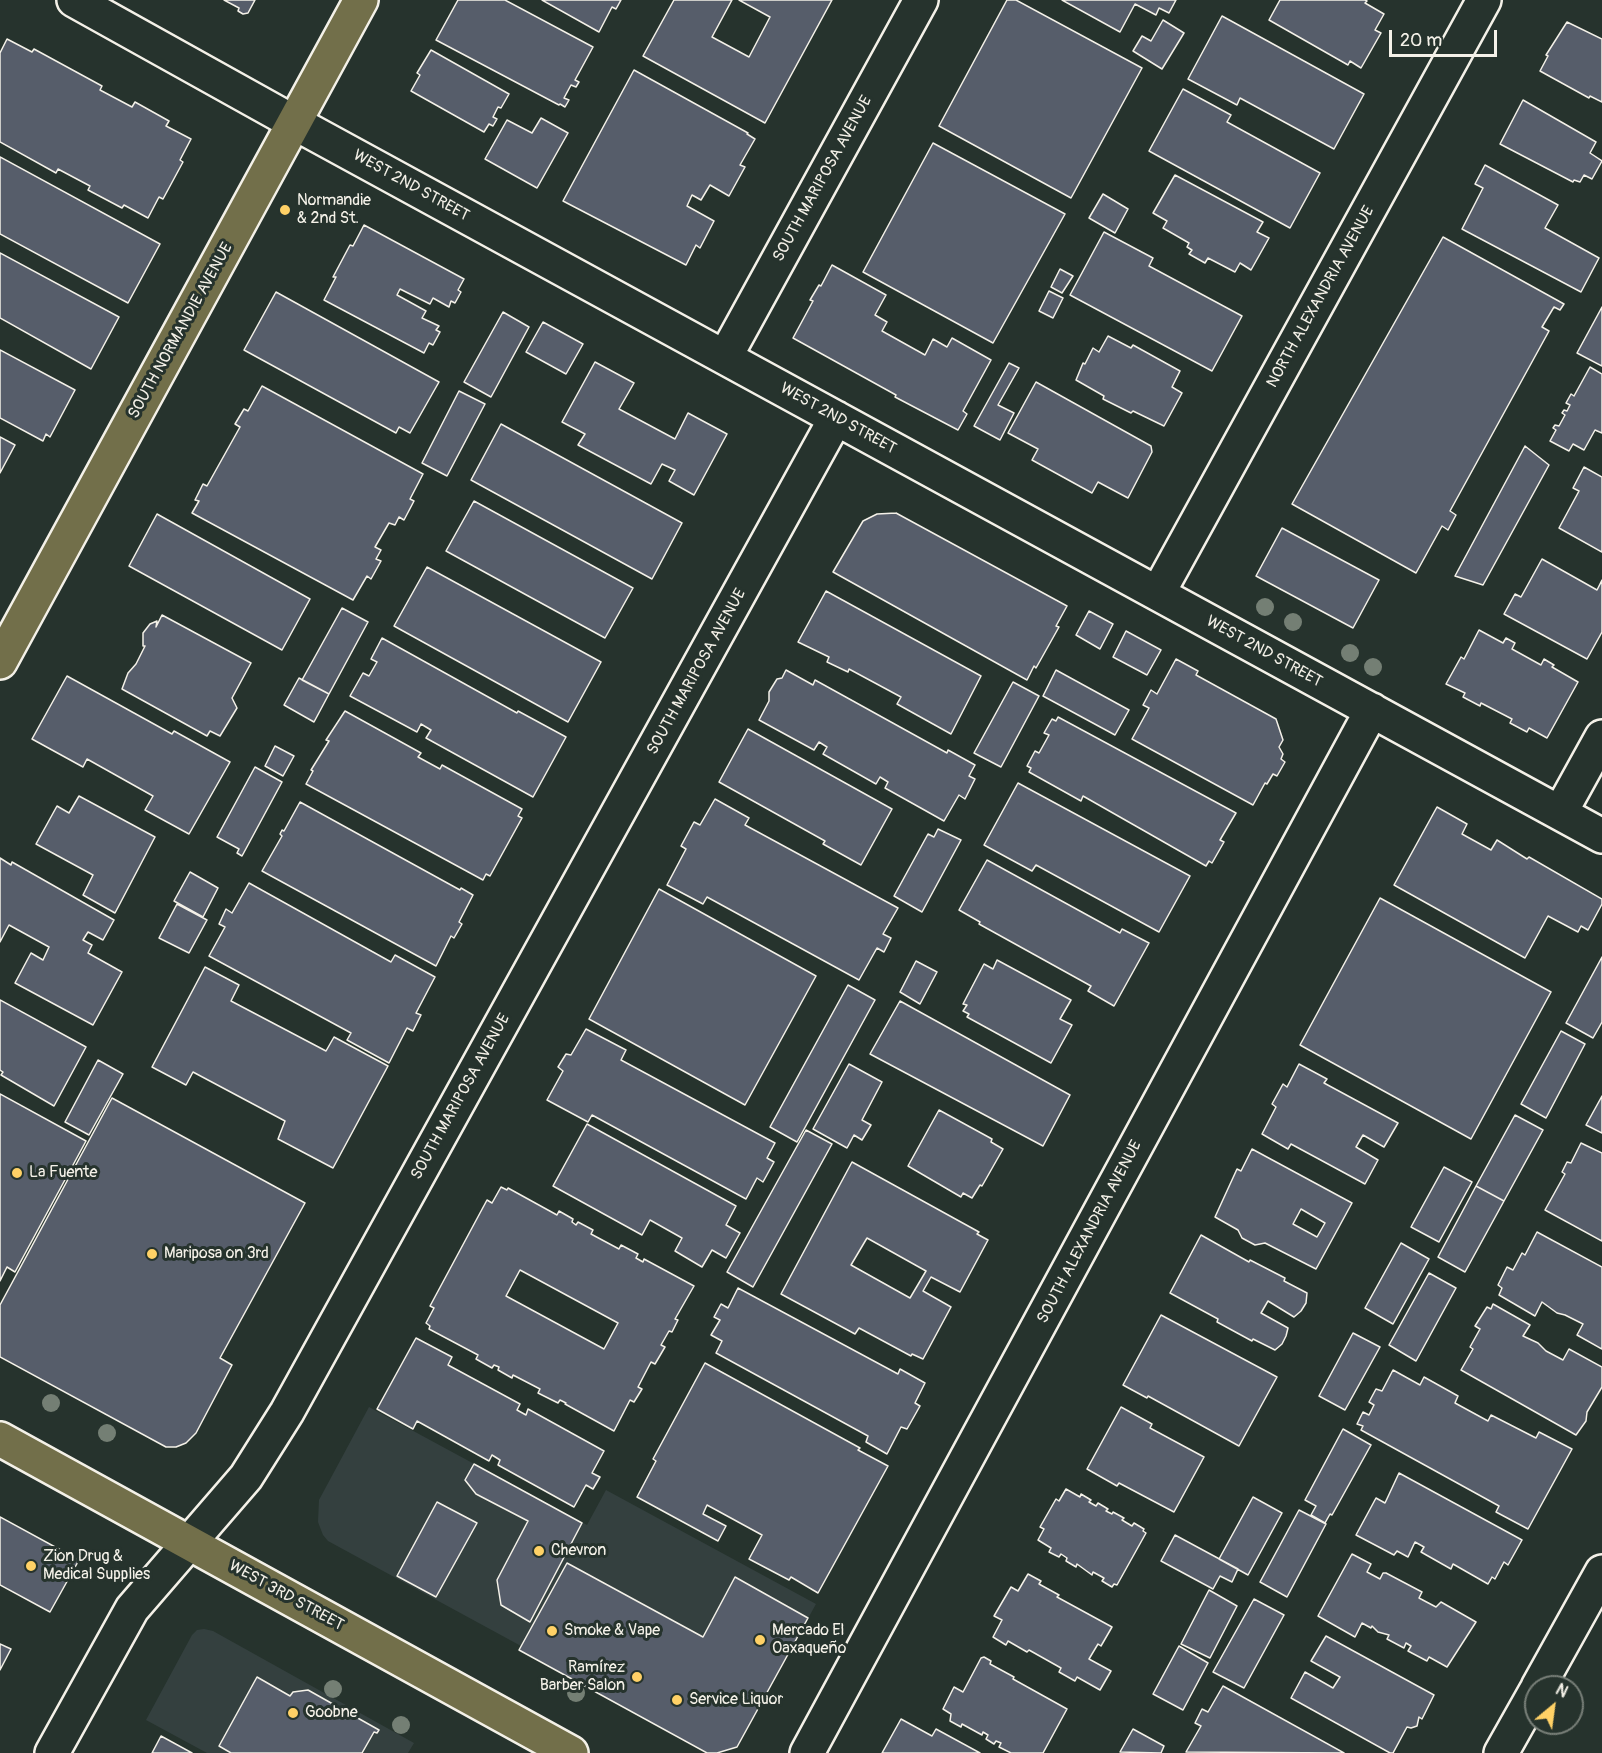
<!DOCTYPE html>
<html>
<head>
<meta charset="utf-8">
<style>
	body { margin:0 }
	#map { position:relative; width:1602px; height:1753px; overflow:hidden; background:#26332d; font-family:Pangolin,sans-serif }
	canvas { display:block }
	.north { position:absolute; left:1524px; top:1675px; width:60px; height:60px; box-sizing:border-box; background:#26332d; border:2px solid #787f78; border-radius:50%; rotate:29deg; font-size:16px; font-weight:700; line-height:24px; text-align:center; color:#f4f1e8 }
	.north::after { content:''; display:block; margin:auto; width:21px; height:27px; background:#ffd166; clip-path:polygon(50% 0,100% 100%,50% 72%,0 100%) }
	.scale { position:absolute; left:1389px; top:30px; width:108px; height:27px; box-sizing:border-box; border:3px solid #f4f1e8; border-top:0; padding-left:8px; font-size:18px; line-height:21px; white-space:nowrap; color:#f4f1e8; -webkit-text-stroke:4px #26332d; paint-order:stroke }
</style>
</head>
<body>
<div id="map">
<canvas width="1602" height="1753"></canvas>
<div class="north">N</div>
<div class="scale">20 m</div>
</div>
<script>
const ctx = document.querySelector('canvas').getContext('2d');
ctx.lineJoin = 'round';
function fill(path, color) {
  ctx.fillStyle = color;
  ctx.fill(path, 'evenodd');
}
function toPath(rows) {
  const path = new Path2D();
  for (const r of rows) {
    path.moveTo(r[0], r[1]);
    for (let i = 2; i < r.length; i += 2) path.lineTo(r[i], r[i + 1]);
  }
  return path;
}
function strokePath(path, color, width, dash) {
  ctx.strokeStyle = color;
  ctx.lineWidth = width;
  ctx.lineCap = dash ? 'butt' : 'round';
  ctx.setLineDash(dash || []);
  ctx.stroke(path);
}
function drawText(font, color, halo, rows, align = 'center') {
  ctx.font = font + ' Pangolin,sans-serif';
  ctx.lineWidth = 6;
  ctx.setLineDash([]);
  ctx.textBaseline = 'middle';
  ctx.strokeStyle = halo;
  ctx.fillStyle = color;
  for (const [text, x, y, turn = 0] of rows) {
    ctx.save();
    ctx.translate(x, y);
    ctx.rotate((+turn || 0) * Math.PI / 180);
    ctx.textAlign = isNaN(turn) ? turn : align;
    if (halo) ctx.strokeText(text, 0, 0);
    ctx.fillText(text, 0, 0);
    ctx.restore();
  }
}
fill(toPath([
	[369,1407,587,1525,606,1490,816,1604,737,1747,717,1753,707,1753,519,1650,521,1646,328,1541,323,1535,318,1522,319,1500],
	[204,1629,213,1631,414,1743,408,1753,207,1753,146,1720,192,1635,197,1630]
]), '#34403f');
const building = toPath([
	[224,0,255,0,248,13,243,14,238,11,239,8,224,0],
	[458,0,505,0,593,47,575,80,579,82,576,87,571,85,564,98,569,100,565,107,560,104,559,105,436,40,458,0],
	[542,0,621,0,616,9,612,7,599,32,542,0],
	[674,0,732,0,712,37,749,57,770,17,739,0,832,0,765,123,643,56,674,0],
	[1007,0,1016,0,1142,68,1071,198,939,126,1007,0],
	[1062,0,1176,0,1169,13,1159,8,1156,15,1135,4,1120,32,1062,0],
	[1280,0,1365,0,1367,1,1365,3,1384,14,1375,30,1381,33,1361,68,1350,61,1348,65,1269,20,1280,0],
	[1222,16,1364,94,1334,149,1240,98,1237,105,1188,79,1222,16],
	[1163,20,1184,33,1162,69,1133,51,1142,36,1151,41,1163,20],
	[1567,22,1602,39,1602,102,1590,96,1589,98,1540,71,1548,56,1546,55,1567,22],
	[7,39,32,52,34,49,102,86,100,90,132,107,135,102,169,121,166,126,191,139,180,160,183,162,163,199,159,197,148,218,124,205,122,208,88,190,90,186,58,169,56,173,0,142,0,53,7,39],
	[431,50,509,94,501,108,498,107,493,117,497,119,493,126,489,124,484,132,411,91,420,75,417,73,431,50],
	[634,70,748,133,747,134,755,139,740,165,745,167,729,196,710,185,701,200,692,195,687,206,714,221,700,248,696,245,686,265,563,201,634,70],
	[1183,89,1231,115,1227,122,1320,173,1290,228,1149,151,1183,89],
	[1523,100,1596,142,1590,153,1602,161,1592,179,1584,175,1580,182,1574,180,1573,182,1500,144,1523,100],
	[541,118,568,133,537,188,485,159,507,120,532,133,541,118],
	[933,143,1065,214,993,343,863,272,933,143],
	[0,157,160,244,128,303,0,234,0,157],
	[1485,165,1558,205,1545,228,1599,258,1581,292,1462,229,1483,188,1475,184,1485,165],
	[1175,175,1263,222,1257,232,1269,238,1251,270,1240,263,1235,272,1208,258,1205,263,1189,254,1192,250,1187,247,1189,243,1163,228,1167,221,1153,213,1175,175],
	[1103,194,1128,209,1115,233,1089,218,1103,194],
	[364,225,464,279,458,290,461,292,455,303,451,301,449,307,433,298,430,304,400,289,397,295,426,311,422,318,439,326,436,330,440,332,433,345,429,343,424,353,324,300,336,277,333,277,350,245,353,246,364,225],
	[1104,232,1153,258,1149,266,1242,316,1212,371,1070,295,1104,232],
	[1443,237,1564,304,1560,310,1554,307,1542,327,1549,331,1450,511,1456,515,1448,530,1442,526,1416,573,1292,504,1443,237],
	[0,253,119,317,91,369,0,318,0,253],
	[832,265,886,295,875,315,887,322,882,331,925,355,933,339,947,347,952,338,991,360,963,411,967,414,958,430,895,397,896,395,793,338,813,301,810,300,819,285,821,286,832,265],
	[1060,269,1073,276,1062,293,1051,287,1060,269],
	[1049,291,1063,298,1053,318,1039,311,1049,291],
	[276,292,439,382,410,433,399,427,396,433,244,350,276,292],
	[1602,307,1602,366,1577,353,1602,307],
	[503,312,529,327,491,397,464,382,503,312],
	[543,322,583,344,566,374,526,352,543,322],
	[1108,336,1131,348,1133,345,1180,371,1172,387,1182,393,1164,426,1133,411,1131,413,1103,399,1104,396,1076,380,1083,363,1085,364,1093,348,1099,352,1108,336],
	[0,350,75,390,50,437,46,434,43,441,0,418,0,350],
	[595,362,634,383,619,409,675,439,688,413,727,434,694,495,669,481,675,470,662,464,651,484,578,445,585,434,562,422,595,362],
	[1009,363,1019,368,998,405,1014,413,1000,440,974,426,1009,363],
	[1590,367,1602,374,1602,433,1595,430,1584,450,1573,444,1569,451,1550,441,1556,430,1553,428,1555,425,1559,426,1565,415,1562,413,1564,410,1567,411,1570,405,1566,403,1571,394,1574,396,1590,367],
	[1036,382,1151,446,1152,452,1128,498,1098,482,1092,493,1032,460,1038,449,1008,433,1036,382],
	[262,386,423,474,410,499,414,501,404,520,399,517,395,525,389,523,375,547,381,550,376,559,381,561,371,579,367,576,353,600,192,513,199,501,195,500,203,484,207,486,240,427,235,424,244,409,248,411,262,386],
	[459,391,485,404,447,476,422,463,459,391],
	[501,424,682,523,652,579,471,480,501,424],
	[0,437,15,445,0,473,0,437],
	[1525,446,1549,465,1483,585,1455,576,1525,446],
	[1584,467,1602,477,1602,552,1559,528,1579,491,1573,488,1584,467],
	[474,501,633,588,605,638,446,551,474,501],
	[896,513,1067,606,1056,626,1059,627,1036,668,1034,666,1027,680,833,572,863,521,877,514,896,513],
	[157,514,310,599,282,650,129,566,157,514],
	[1282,528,1379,580,1353,628,1256,576,1282,528],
	[1542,559,1597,590,1602,580,1602,632,1587,659,1504,614,1515,594,1521,597,1542,559],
	[427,567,601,662,568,722,394,626,427,567],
	[826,591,981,676,951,734,897,704,901,697,849,669,848,672,827,662,829,657,798,642,826,591],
	[342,608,368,622,329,694,302,680,342,608],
	[1089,611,1113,624,1100,649,1076,635,1089,611],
	[162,615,251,663,232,698,237,708,220,736,210,731,207,736,122,689,128,673,136,664,145,646,143,646,143,633,150,624,157,621,156,627,162,615],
	[1479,630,1503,643,1506,638,1515,643,1512,649,1541,665,1544,659,1554,665,1552,667,1578,682,1547,738,1529,728,1527,732,1510,723,1512,719,1481,703,1480,706,1463,697,1465,693,1446,684,1461,657,1464,659,1479,630],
	[1126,631,1161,650,1147,675,1113,657,1126,631],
	[382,638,517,713,518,711,566,737,533,797,426,738,431,730,421,724,417,732,350,696,363,673,369,676,377,662,371,659,382,638],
	[1176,659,1198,671,1196,675,1276,719,1283,740,1279,747,1283,754,1281,759,1285,762,1277,776,1273,774,1267,784,1265,783,1253,805,1132,739,1149,708,1143,705,1151,690,1157,694,1176,659],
	[786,670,813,685,815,680,947,753,948,750,975,765,969,776,975,779,965,799,959,795,944,821,885,788,888,782,880,777,876,784,823,754,827,747,819,742,814,750,759,720,769,701,769,692,777,679,782,678,786,670],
	[1056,670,1129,710,1115,735,1043,696,1056,670],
	[67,676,172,734,174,731,230,762,189,834,145,810,153,796,87,759,83,767,32,739,67,676],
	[299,678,329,694,314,722,284,705,299,678],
	[1013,682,1039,696,1001,767,974,753,1013,682],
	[345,711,421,753,418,757,440,769,442,765,522,809,518,816,522,818,490,876,486,874,483,880,306,784,313,771,311,770,329,741,326,740,345,711],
	[1058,717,1236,813,1220,840,1224,842,1212,863,1209,861,1206,866,1083,796,1081,801,1029,772,1031,768,1027,766,1035,751,1039,753,1049,735,1044,733,1052,719,1056,721,1058,717],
	[748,729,892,809,861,865,823,844,825,841,719,782,748,729],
	[275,746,294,756,283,776,265,766,275,746],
	[255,767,282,782,242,856,237,853,239,849,217,837,255,767],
	[1018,783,1190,876,1159,932,1036,865,1032,871,984,845,1018,783],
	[79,796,155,837,115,913,83,895,93,875,36,844,57,806,69,813,79,796],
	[715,799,749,818,745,825,898,908,883,934,891,938,884,952,877,948,859,980,707,897,703,904,667,885,686,849,681,846,694,822,700,825,715,799],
	[300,802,460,890,461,888,473,895,459,922,462,924,454,938,451,936,436,966,262,871,282,836,280,834,282,830,284,831,300,802],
	[1437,807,1467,824,1462,834,1491,850,1497,840,1527,859,1529,857,1602,899,1602,904,1588,930,1581,926,1578,932,1548,916,1525,958,1394,885,1437,807],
	[938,829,961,840,922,912,894,896,928,834,934,837,938,829],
	[0,858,11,865,12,862,114,920,103,940,88,932,83,940,92,945,88,953,122,972,93,1025,15,983,31,953,43,960,49,947,9,925,0,942,0,858],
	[987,860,1120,933,1122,929,1149,943,1114,1006,1088,991,1091,986,979,924,980,922,959,910,987,860],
	[190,872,218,888,203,917,174,901,190,872],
	[249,883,391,962,395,955,435,977,416,1013,421,1015,413,1031,407,1028,389,1063,347,1040,351,1033,209,956,225,927,219,924,226,909,232,913,249,883],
	[659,889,816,976,745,1105,589,1019,659,889],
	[1380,898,1551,992,1471,1139,1300,1045,1380,898],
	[177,904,207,920,189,953,159,938,177,904],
	[1602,957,1602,1022,1593,1038,1566,1023,1602,957],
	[997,960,1071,1000,1060,1019,1072,1025,1051,1063,967,1017,969,1014,963,1011,967,1005,963,1004,984,964,993,969,997,960],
	[916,961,937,972,920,1004,900,992,916,961],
	[205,967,239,985,231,1001,326,1051,334,1037,388,1066,333,1168,278,1139,285,1121,193,1072,186,1085,152,1067,205,967],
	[848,985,875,1000,797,1142,770,1127,848,985],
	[0,1000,86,1047,54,1106,1,1075,3,1072,0,1070,0,1000],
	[900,1001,1070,1095,1043,1146,870,1054,900,1001],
	[586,1029,626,1050,621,1060,775,1143,767,1158,774,1162,763,1182,757,1178,746,1199,592,1115,588,1122,547,1100,563,1071,558,1067,566,1054,571,1055,586,1029],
	[1561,1031,1585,1044,1546,1118,1521,1104,1561,1031],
	[98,1060,123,1074,89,1135,65,1122,98,1060],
	[849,1064,882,1082,862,1120,871,1125,862,1140,854,1135,847,1148,813,1129,849,1064],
	[1299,1064,1327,1079,1324,1083,1398,1123,1384,1147,1363,1135,1356,1147,1378,1160,1365,1184,1291,1144,1288,1149,1262,1134,1276,1107,1272,1104,1283,1084,1287,1087,1299,1064],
	[0,1094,86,1141,15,1272,7,1267,0,1281,0,1094],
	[1602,1096,1602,1133,1586,1125,1602,1096],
	[112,1098,305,1203,220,1358,232,1365,196,1433,186,1443,176,1447,166,1447,0,1357,0,1305,112,1098],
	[939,1110,992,1139,991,1142,1003,1149,982,1186,980,1185,972,1198,963,1193,961,1197,908,1166,939,1110],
	[1515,1115,1543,1130,1504,1201,1476,1186,1515,1115],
	[587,1124,736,1206,726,1225,740,1233,726,1258,712,1250,702,1267,675,1251,682,1238,650,1220,642,1235,553,1186,587,1124],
	[806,1130,832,1144,753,1287,727,1272,806,1130],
	[1581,1143,1602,1153,1602,1241,1545,1210,1565,1174,1562,1172,1567,1162,1571,1163,1581,1143],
	[1252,1149,1352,1203,1316,1269,1265,1243,1255,1245,1242,1238,1238,1230,1215,1217,1237,1169,1241,1171,1252,1149],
	[1301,1209,1325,1223,1317,1237,1293,1224,1301,1209],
	[852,1162,979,1232,977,1234,988,1240,960,1292,931,1277,923,1291,951,1307,923,1359,912,1354,911,1356,859,1328,855,1334,781,1294,852,1162],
	[867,1238,926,1271,910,1298,851,1265,867,1238],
	[1444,1167,1472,1182,1439,1242,1411,1227,1444,1167],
	[1476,1186,1504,1201,1465,1272,1438,1257,1476,1186],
	[501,1187,507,1190,508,1188,557,1215,559,1211,573,1219,572,1222,576,1225,578,1222,593,1230,591,1234,619,1249,621,1245,638,1254,636,1258,643,1262,644,1259,694,1286,675,1319,678,1320,672,1332,669,1331,661,1345,665,1347,655,1364,651,1362,638,1387,642,1389,634,1402,630,1400,614,1431,565,1404,566,1403,560,1400,558,1403,538,1393,540,1389,513,1375,512,1378,498,1370,499,1367,494,1365,492,1368,476,1359,478,1355,429,1329,430,1326,426,1323,434,1308,430,1306,487,1200,492,1203,501,1187],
	[520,1270,618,1323,604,1349,506,1296,520,1270],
	[1537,1232,1602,1267,1602,1349,1577,1335,1583,1324,1565,1315,1557,1313,1542,1302,1535,1316,1499,1295,1502,1288,1498,1285,1507,1267,1513,1270,1522,1253,1525,1255,1537,1232],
	[1201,1235,1249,1262,1250,1260,1285,1278,1284,1281,1307,1293,1306,1303,1301,1311,1294,1317,1268,1301,1261,1313,1288,1328,1286,1336,1282,1344,1275,1350,1253,1339,1252,1341,1217,1322,1218,1319,1170,1293,1201,1235],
	[1401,1243,1429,1259,1393,1324,1365,1308,1401,1243],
	[1429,1273,1456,1288,1416,1361,1389,1345,1429,1273],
	[738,1288,898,1374,900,1369,925,1383,915,1403,920,1406,907,1429,901,1427,887,1454,866,1442,868,1436,716,1353,722,1341,711,1335,720,1320,714,1317,721,1304,728,1308,738,1288],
	[1493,1304,1530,1325,1523,1336,1538,1343,1546,1351,1563,1360,1569,1349,1602,1367,1602,1387,1587,1412,1586,1421,1576,1435,1461,1370,1473,1349,1470,1347,1480,1329,1475,1326,1487,1307,1491,1309,1493,1304],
	[1161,1315,1277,1377,1239,1446,1148,1396,1147,1398,1123,1385,1161,1315],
	[1353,1333,1380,1347,1345,1410,1319,1396,1353,1333],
	[416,1338,452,1357,448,1365,520,1404,517,1410,526,1415,528,1409,604,1451,592,1473,600,1477,593,1489,586,1485,574,1507,498,1465,500,1460,492,1455,489,1461,417,1421,413,1429,377,1409,416,1338],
	[705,1363,860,1448,858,1450,888,1466,818,1593,791,1577,789,1580,749,1559,762,1535,707,1505,703,1514,726,1526,718,1541,637,1497,656,1461,653,1459,705,1363],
	[1393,1370,1420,1385,1424,1377,1458,1396,1455,1403,1488,1421,1491,1415,1536,1438,1539,1432,1572,1449,1528,1529,1496,1512,1499,1506,1361,1430,1363,1426,1357,1424,1363,1412,1369,1415,1374,1405,1369,1402,1376,1389,1382,1391,1393,1370],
	[1121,1407,1152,1424,1150,1428,1204,1457,1174,1512,1119,1483,1117,1486,1087,1469,1121,1407],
	[1343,1429,1371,1445,1332,1515,1330,1514,1325,1523,1311,1515,1316,1506,1305,1500,1343,1429],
	[474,1464,582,1523,530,1622,501,1605,497,1580,528,1521,476,1494,465,1480,474,1464],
	[1399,1473,1522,1540,1508,1565,1504,1562,1495,1579,1492,1577,1488,1584,1453,1564,1451,1569,1421,1552,1424,1547,1415,1542,1408,1557,1397,1551,1394,1555,1356,1535,1376,1498,1385,1503,1399,1473],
	[1066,1489,1080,1497,1081,1494,1091,1500,1089,1502,1096,1506,1098,1503,1108,1509,1106,1511,1112,1514,1113,1512,1124,1518,1122,1520,1132,1526,1134,1523,1144,1529,1143,1531,1146,1533,1117,1585,1114,1584,1112,1587,1102,1581,1104,1578,1093,1572,1092,1575,1077,1564,1076,1567,1066,1561,1067,1558,1061,1554,1059,1557,1049,1552,1051,1548,1038,1540,1044,1529,1040,1527,1056,1499,1059,1501,1066,1489],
	[1253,1497,1282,1513,1248,1575,1219,1559,1253,1497],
	[437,1502,477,1523,436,1597,397,1576,437,1502],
	[1299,1510,1326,1524,1287,1597,1260,1582,1299,1510],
	[0,1517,79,1560,50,1612,0,1585,0,1517],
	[1175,1535,1238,1569,1232,1582,1220,1576,1213,1589,1161,1561,1175,1535],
	[1352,1554,1371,1564,1367,1572,1380,1579,1383,1573,1386,1573,1422,1592,1419,1598,1436,1607,1441,1602,1476,1622,1447,1667,1429,1657,1427,1661,1408,1651,1411,1646,1406,1643,1404,1648,1387,1639,1389,1635,1378,1632,1372,1626,1371,1628,1362,1623,1355,1637,1318,1616,1352,1554],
	[567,1563,703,1637,735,1577,808,1618,737,1747,717,1753,707,1753,519,1650,567,1563],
	[1028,1574,1041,1581,1039,1584,1059,1595,1057,1597,1112,1627,1101,1646,1098,1644,1089,1659,1111,1671,1100,1690,1077,1677,1075,1681,1059,1672,1061,1668,1029,1650,1027,1652,1008,1641,1006,1645,993,1637,1002,1620,994,1616,1011,1587,1018,1591,1028,1574],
	[1209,1590,1237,1606,1210,1658,1181,1644,1209,1590],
	[1254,1599,1284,1615,1244,1688,1213,1672,1254,1599],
	[1326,1636,1434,1695,1422,1719,1419,1717,1417,1726,1411,1728,1407,1727,1393,1753,1390,1753,1291,1698,1305,1672,1333,1688,1340,1677,1311,1661,1326,1636],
	[0,1644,11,1649,0,1670,0,1644],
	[1179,1646,1208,1663,1183,1710,1153,1694,1179,1646],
	[984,1657,991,1661,990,1664,1014,1677,1013,1679,1067,1709,1043,1753,1011,1753,999,1747,1001,1743,996,1741,994,1744,986,1739,988,1735,983,1732,982,1735,962,1724,961,1727,950,1721,951,1714,943,1709,954,1687,963,1692,981,1658,984,1657],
	[257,1677,290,1696,293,1692,308,1690,379,1730,377,1733,374,1732,362,1753,231,1753,219,1746,257,1677],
	[1223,1686,1344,1753,1186,1752,1201,1726,1195,1723,1202,1709,1208,1712,1223,1686],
	[901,1719,932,1736,936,1729,980,1753,882,1753,901,1719],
	[1133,1729,1164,1746,1161,1753,1120,1752,1133,1729],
	[161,1736,192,1753,152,1753,161,1736]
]);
fill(building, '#565d6a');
strokePath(building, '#f4f1e8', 1.5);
const minor = toPath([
	[74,0,295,123,1602,836],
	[725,357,921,0],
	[1158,593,1484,0],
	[1560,813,1602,737],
	[1538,1687,1602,1572],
	[52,1753,132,1609,246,1477,287,1412,836,418],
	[807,1753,1372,710],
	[1501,1753,1536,1691]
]);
const major = toPath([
	[0,662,361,0],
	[0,1439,571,1753]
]);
strokePath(minor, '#f4f1e8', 38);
strokePath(major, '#f4f1e8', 38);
strokePath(minor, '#26332d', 33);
strokePath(major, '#726f4a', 33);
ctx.fillStyle = '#747f74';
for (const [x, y] of [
	[1265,607],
	[1293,622],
	[1350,653],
	[1373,667],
	[51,1403],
	[107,1433],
	[333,1689],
	[576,1693],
	[401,1725]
]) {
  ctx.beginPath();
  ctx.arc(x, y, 9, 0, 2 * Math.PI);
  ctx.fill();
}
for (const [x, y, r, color] of [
	[285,210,6,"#ffd166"],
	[17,1173,6,"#ffd166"],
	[152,1254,6,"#ffd166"],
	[539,1551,6,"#ffd166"],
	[31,1566,6,"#ffd166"],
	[552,1631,6,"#ffd166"],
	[760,1640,6,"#ffd166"],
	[637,1677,6,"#ffd166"],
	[677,1700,6,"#ffd166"],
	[293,1713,6,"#ffd166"]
]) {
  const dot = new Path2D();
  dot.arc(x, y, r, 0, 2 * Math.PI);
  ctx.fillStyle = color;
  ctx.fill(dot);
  strokePath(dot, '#26332d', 2);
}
drawText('16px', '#f4f1e8', '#26332d', [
	["SOUTH MARIPOSA AVENUE",823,179,-61],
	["WEST 2ND STREET",411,186,29],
	["NORTH ALEXANDRIA AVENUE",1321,297,-61],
	["SOUTH NORMANDIE AVENUE",181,331,-61],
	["WEST 2ND STREET",838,419,29],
	["WEST 2ND STREET",1264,652,29],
	["SOUTH MARIPOSA AVENUE",697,672,-61],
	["SOUTH MARIPOSA AVENUE",461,1097,-61],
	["SOUTH ALEXANDRIA AVENUE",1090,1232,-62],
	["WEST 3RD STREET",286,1596,29]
]);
drawText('16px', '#f4f1e8', '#26332d', [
	["Normandie",297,201],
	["& 2nd St.",297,219],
	["La Fuente",29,1173],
	["Mariposa on 3rd",164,1254],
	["Chevron",551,1551],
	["Zion Drug &",43,1557],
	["Medical Supplies",43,1575],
	["Smoke & Vape",564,1631],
	["Mercado El",772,1631],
	["Oaxaqueño",772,1649],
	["Ramírez",625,1668,"right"],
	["Barber Salon",625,1686,"right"],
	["Service Liquor",689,1700],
	["Goobne",305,1713]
], 'left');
</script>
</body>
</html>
